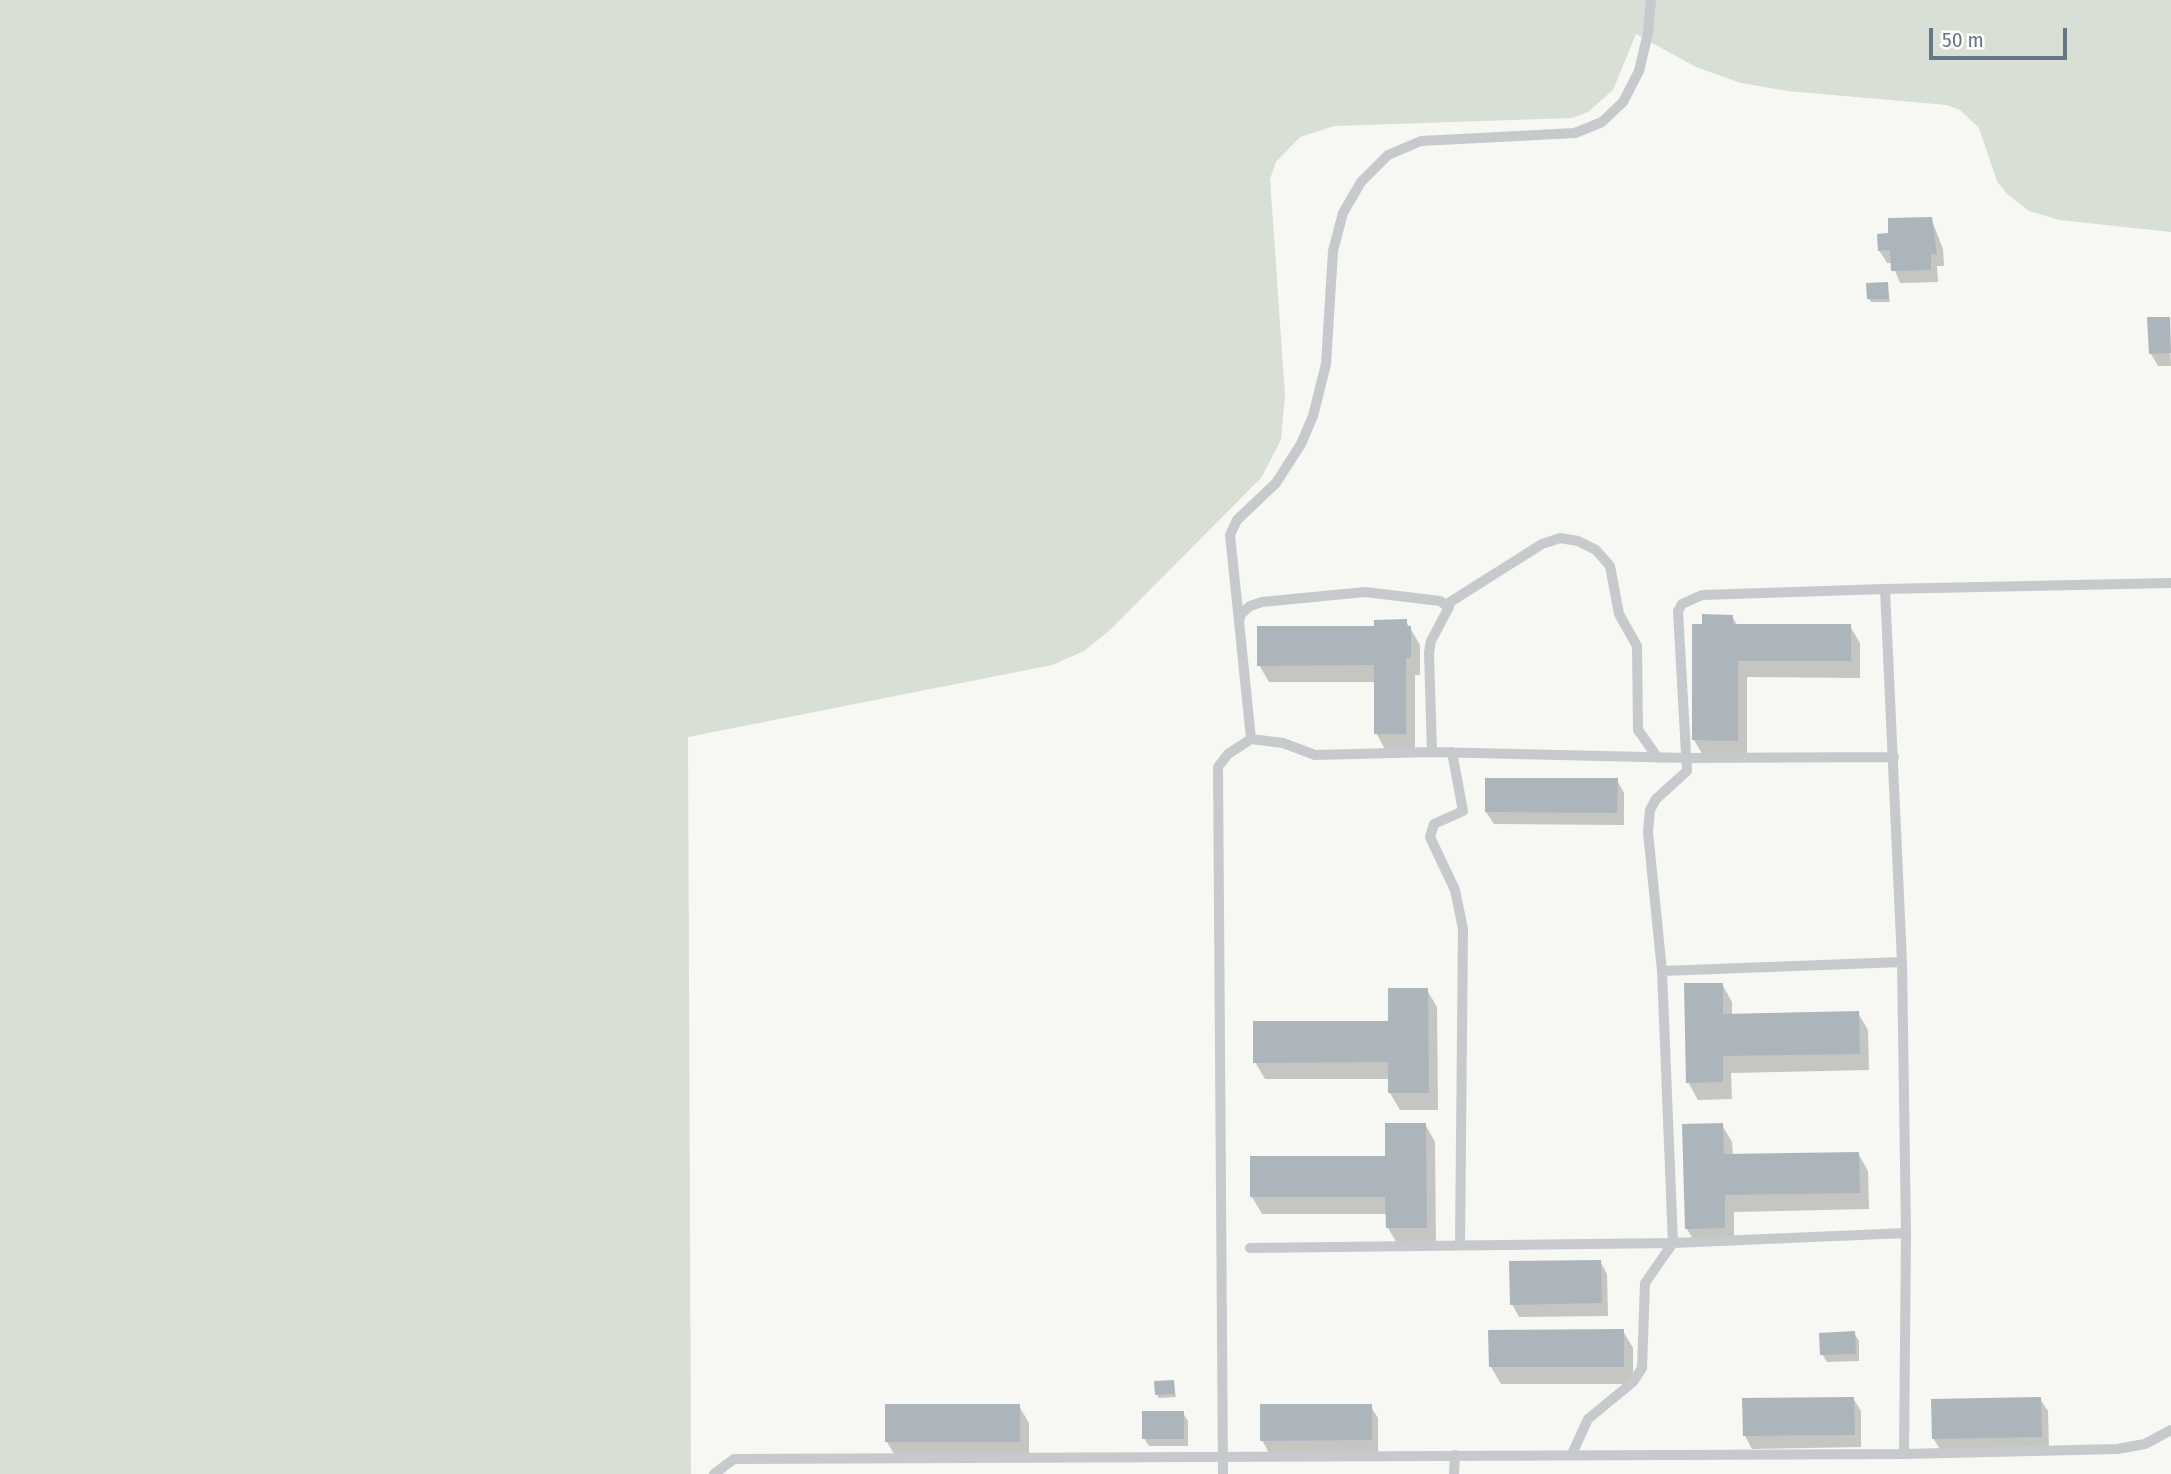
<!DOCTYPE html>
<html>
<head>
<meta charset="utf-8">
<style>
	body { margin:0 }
	#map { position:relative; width:2171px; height:1474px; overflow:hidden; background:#f7f7f3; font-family:"Fira Sans Condensed",sans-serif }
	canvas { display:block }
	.scale { position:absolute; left:1929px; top:28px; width:138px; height:32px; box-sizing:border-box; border:4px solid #637787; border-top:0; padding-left:9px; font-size:21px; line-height:24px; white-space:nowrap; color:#637787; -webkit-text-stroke:5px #fff; paint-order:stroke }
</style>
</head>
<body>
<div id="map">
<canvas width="2171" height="1474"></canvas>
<div class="scale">50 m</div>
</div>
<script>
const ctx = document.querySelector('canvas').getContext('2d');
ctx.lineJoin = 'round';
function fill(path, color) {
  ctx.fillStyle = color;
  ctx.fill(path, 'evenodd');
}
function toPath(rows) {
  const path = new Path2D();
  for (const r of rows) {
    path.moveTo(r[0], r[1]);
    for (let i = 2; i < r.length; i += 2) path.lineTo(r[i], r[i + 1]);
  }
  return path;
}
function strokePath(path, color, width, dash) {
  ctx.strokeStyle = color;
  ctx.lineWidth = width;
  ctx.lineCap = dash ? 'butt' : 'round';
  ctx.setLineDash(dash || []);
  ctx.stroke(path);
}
fill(toPath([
	[0,0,2171,0,2171,232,2060,220,2029,211,2007,194,1997,181,1979,128,1960,110,1947,105,1788,91,1741,83,1696,67,1636,34,1613,90,1588,112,1572,118,1334,126,1300,137,1276,162,1270,179,1285,395,1281,440,1261,478,1110,630,1084,651,1052,665,688,737,691,1474,0,1474]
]), '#d8dfd4');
fill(toPath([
	[1931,218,1943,249,1944,266,1937,266,1938,282,1900,283,1892,263,1887,263,1879,250,1890,235],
	[1887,284,1890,302,1871,302,1869,299],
	[2169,318,2171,366,2158,366,2151,354],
	[1732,616,1737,625,1850,626,1860,643,1860,678,1747,677,1747,758,1704,757,1694,740,1704,625],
	[1406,621,1420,645,1420,675,1415,675,1415,750,1386,751,1376,733,1376,682,1269,682,1259,665],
	[1617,780,1624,793,1624,825,1494,824,1486,812],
	[1722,984,1732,1002,1732,1015,1858,1013,1868,1030,1869,1070,1731,1073,1732,1099,1698,1100,1688,1082],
	[1427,990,1437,1007,1438,1110,1400,1110,1390,1093,1390,1079,1265,1079,1255,1062,1390,1023],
	[1425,1124,1435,1142,1436,1245,1398,1245,1388,1228,1387,1214,1262,1214,1252,1197,1387,1157],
	[1722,1125,1732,1142,1733,1156,1858,1153,1868,1171,1869,1209,1734,1212,1734,1245,1697,1246,1687,1229],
	[1600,1261,1607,1274,1608,1316,1519,1317,1512,1304],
	[1623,1331,1633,1348,1633,1384,1501,1384,1491,1367],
	[1854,1333,1859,1341,1859,1361,1827,1362,1822,1354],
	[1173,1382,1176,1397,1158,1398,1156,1383],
	[1853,1398,1861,1411,1861,1447,1752,1449,1745,1436],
	[2040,1399,2048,1411,2049,1449,1941,1451,1933,1438],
	[1370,1405,1378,1418,1378,1453,1269,1453,1262,1440],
	[1019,1406,1029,1423,1029,1459,897,1459,887,1442],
	[1183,1413,1188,1421,1188,1446,1149,1446,1144,1438]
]), '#0003');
fill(toPath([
	[1932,217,1937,254,1931,254,1931,270,1891,271,1890,250,1878,251,1877,234,1888,233,1888,218],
	[1888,282,1889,299,1867,299,1866,283],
	[2147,317,2170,317,2171,353,2149,354],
	[1702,614,1733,615,1733,624,1851,624,1851,661,1738,661,1738,741,1692,740,1692,624,1702,624],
	[1407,619,1407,626,1411,626,1411,658,1406,658,1406,734,1374,734,1374,665,1257,666,1257,626,1374,626,1374,620],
	[1485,778,1618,778,1617,813,1485,812],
	[1684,983,1723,983,1723,1014,1859,1011,1860,1054,1723,1056,1723,1082,1686,1083],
	[1388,988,1428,988,1429,1093,1388,1093,1388,1062,1253,1063,1253,1021,1388,1021],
	[1385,1123,1426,1123,1427,1228,1386,1228,1385,1197,1250,1197,1250,1156,1385,1156],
	[1723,1123,1724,1154,1859,1152,1860,1193,1725,1195,1725,1228,1685,1229,1682,1124],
	[1601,1260,1602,1303,1510,1305,1509,1261],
	[1624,1329,1624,1367,1489,1367,1488,1330],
	[1855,1331,1856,1354,1820,1355,1819,1333],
	[1174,1380,1175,1394,1155,1395,1154,1381],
	[1854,1397,1855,1435,1743,1436,1742,1398],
	[2041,1397,2042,1437,1932,1439,1931,1399],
	[885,1404,1020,1404,1020,1442,885,1442],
	[1260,1404,1372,1404,1372,1440,1260,1441],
	[1142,1411,1184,1411,1184,1439,1142,1439]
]), '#acb5bb');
strokePath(toPath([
	[1885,589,2171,583],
	[1447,604,1542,544,1560,538,1578,541,1596,550,1610,566,1619,614,1637,646,1638,730,1658,758],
	[1239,621,1230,535,1237,520,1276,483,1301,444,1313,416,1326,364,1333,251,1343,213,1361,182,1388,155,1421,141,1575,133,1602,122,1623,102,1639,71,1648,33,1651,0],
	[1251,739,1239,621,1241,614,1250,606,1262,602,1365,592,1440,601,1449,607,1431,641,1429,652,1432,752],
	[1452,752,1463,811,1434,824,1430,837,1455,890,1463,929,1460,1245],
	[1662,971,1902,962],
	[1250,1248,1673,1243,1906,1233],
	[1572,1454,1588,1419,1633,1382,1642,1368,1645,1283,1673,1243,1662,971,1648,832,1650,810,1656,799,1687,771,1678,611,1682,604,1702,595,1885,589,1902,962,1906,1233,1904,1454],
	[714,1474,734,1459,1904,1454,2117,1449,2145,1444,2171,1430],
	[1223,1474,1218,767,1228,754,1251,739,1283,743,1315,755,1432,752,1687,758,1894,757],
	[1454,1474,1455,1455]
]), '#c6cacd', 10);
</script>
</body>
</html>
